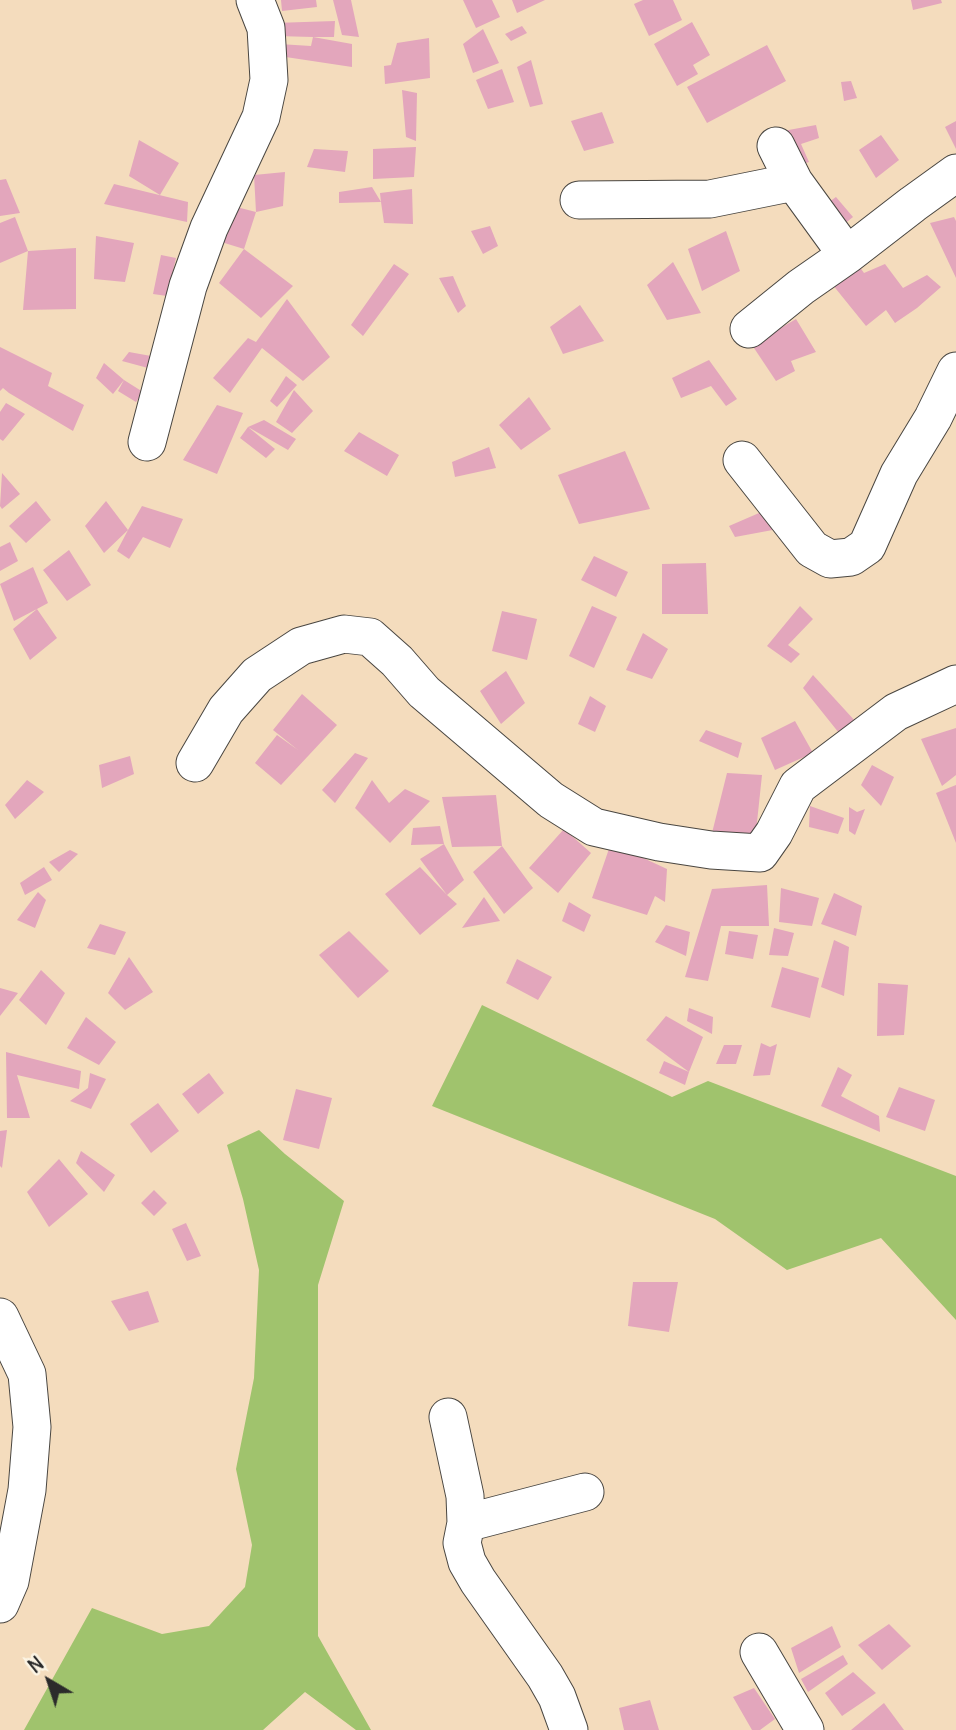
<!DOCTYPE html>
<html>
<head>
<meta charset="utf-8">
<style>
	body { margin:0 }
	#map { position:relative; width:956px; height:1730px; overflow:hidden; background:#f4dcbd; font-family:Delius,sans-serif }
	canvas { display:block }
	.north { position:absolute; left:14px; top:1646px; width:70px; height:70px; -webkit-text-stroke:5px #fcf5e5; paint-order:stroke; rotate:321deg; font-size:19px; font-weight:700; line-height:28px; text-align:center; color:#2b2b2b }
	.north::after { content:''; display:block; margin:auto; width:24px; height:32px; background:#2b2b2b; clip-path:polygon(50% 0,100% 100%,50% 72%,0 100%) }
</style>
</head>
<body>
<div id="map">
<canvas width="956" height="1730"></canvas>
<div class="north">N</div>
</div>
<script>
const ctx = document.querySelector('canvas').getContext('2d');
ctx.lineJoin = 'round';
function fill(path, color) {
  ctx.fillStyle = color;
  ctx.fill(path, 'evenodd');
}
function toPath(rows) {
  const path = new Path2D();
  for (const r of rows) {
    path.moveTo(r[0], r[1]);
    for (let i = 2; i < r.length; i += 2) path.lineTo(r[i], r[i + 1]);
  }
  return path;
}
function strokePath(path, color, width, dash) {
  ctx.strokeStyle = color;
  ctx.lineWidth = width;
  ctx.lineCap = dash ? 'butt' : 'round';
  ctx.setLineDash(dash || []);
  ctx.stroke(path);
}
fill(toPath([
	[482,1005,672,1097,708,1081,956,1176,956,1320,881,1238,787,1270,715,1219,432,1106],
	[259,1130,285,1154,344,1201,318,1285,318,1636,371,1730,356,1730,305,1692,263,1730,24,1730,92,1608,162,1634,209,1626,245,1587,252,1545,236,1469,254,1378,259,1270,243,1199,227,1145]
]), '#a0c36d');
fill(toPath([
	[281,0,316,0,317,7,282,11],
	[333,0,351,0,359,37,342,35],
	[463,0,492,0,500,17,476,28],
	[512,0,545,0,517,13],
	[643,0,673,0,682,20,649,36,634,4],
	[911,0,941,0,942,3,913,10],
	[335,21,334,37,313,37,352,44,352,67,279,56,279,44,311,46,313,37,276,36,274,23],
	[692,22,710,55,693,65,698,74,677,86,654,44],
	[522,26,527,33,511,41,505,34],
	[483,29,499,63,473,73,463,44],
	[429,38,430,78,385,84,384,66,391,65,397,43],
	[767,45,786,81,707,123,687,87],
	[531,60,543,104,530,107,517,67],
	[502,69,514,102,488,109,476,80],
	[851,81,857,98,844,101,841,82],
	[402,90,417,93,416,141,406,137],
	[602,112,614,143,584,151,571,121],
	[956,121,956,149,945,127],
	[816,125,819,138,801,144,809,162,794,167,783,131],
	[881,135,899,160,876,178,859,150],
	[139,140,179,163,160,195,129,176],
	[416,147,414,177,373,179,373,149],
	[314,149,348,151,345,172,307,167],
	[285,172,283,206,256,212,254,175],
	[6,179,20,213,0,216,0,180],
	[114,184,188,202,187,222,104,204],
	[372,187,381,202,380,193,412,189,413,224,384,223,381,202,339,203,339,192],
	[836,197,853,217,838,229,822,207],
	[221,203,256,212,244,249,293,286,261,318,219,283,244,249,205,237],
	[15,217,28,251,0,263,0,223],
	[954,217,956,221,956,278,930,223],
	[490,226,498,246,483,254,471,231],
	[726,231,740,271,702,291,688,249],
	[96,236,134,243,125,282,94,279],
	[76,248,76,309,23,310,28,251],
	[161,255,176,258,167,296,153,294],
	[673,262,701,313,667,320,647,285],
	[394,264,409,274,363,336,351,325],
	[885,264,903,288,927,275,941,287,917,308,895,323,886,310,866,326,832,284,859,266,864,273],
	[453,276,466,306,458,313,439,278],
	[287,299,330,357,303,381,262,348,230,393,213,378,248,338,256,342],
	[580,305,604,341,563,354,550,327],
	[796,319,816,352,791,361,795,371,776,381,752,345],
	[0,347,52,373,48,386,84,405,73,431,9,393,3,388,0,391],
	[129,352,151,356,148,368,122,361],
	[709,360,737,399,726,406,711,386,681,398,672,378],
	[104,363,124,380,113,394,96,378],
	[286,376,297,385,277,407,270,401],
	[124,380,143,392,136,402,118,391],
	[294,390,313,411,292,433,276,422],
	[529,397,551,429,521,450,499,425],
	[6,403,25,414,3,441,0,439,0,412],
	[217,405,243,413,217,474,183,460],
	[264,420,296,439,288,450,248,427],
	[248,427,275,449,266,458,240,438],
	[359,432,399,455,387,476,344,451],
	[489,447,496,468,455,477,452,462],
	[625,451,650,509,579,524,558,475],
	[2,473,20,494,2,509,0,506],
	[36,501,51,520,26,543,9,526],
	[106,501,128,530,142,506,183,519,170,548,143,537,129,559,117,551,128,530,104,553,85,526],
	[766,510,778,529,735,537,729,526],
	[10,542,18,561,0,571,0,547],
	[69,550,91,585,67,601,43,570],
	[594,556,628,572,616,597,581,580],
	[706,563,708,614,662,614,662,564],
	[33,567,48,603,37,609,57,638,30,660,13,629,37,609,14,621,0,584],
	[592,606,617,617,594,668,569,656],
	[800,606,813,619,788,645,800,654,791,663,767,646],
	[502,611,537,619,527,660,492,651],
	[643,633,668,649,652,679,626,670],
	[506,671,525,703,501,724,480,691],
	[813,675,856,722,839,733,803,688],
	[302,694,337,725,281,785,255,763,277,735,298,750,273,730],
	[590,696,606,706,595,732,578,724],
	[795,721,813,753,775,770,761,738],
	[956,728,956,775,942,786,921,739],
	[706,730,742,743,738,758,699,741],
	[355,753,368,758,335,803,322,790],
	[130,756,134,774,102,788,99,765],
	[872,765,894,777,881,806,861,785],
	[727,773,762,775,755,841,712,833],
	[27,780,44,792,15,819,5,805],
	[372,780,389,803,405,789,430,801,390,843,355,808],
	[956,785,956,843,936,793],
	[496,795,502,846,533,888,504,914,473,872,502,846,452,847,442,797],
	[810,806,844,818,838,834,809,827],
	[849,807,857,812,865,809,855,835,849,831],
	[440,826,444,844,464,880,447,895,457,904,420,935,385,894,420,867,447,895,420,859,444,844,411,845,413,828],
	[564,829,591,853,558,893,529,868],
	[611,843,667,869,665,902,655,896,647,915,592,898],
	[70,850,78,854,59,872,49,862],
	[44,867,52,880,25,895,20,883],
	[767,885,769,926,721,926,708,981,685,977,712,889],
	[781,888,819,898,812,926,779,922],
	[38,892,46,900,35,928,17,920],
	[834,893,862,906,856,936,821,924],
	[484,897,500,921,462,928],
	[569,902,591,915,584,932,562,921],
	[100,924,126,932,115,955,87,948],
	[666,925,690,932,686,956,655,942],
	[774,928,794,933,788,956,769,955],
	[349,931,389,971,358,998,319,955],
	[729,931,758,935,753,959,725,954],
	[834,940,849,947,844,996,821,987],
	[129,957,153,992,125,1010,108,993],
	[517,959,552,977,538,1000,506,983],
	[782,967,819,978,810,1018,771,1007],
	[41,970,65,993,46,1025,19,1000],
	[878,983,908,985,904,1035,877,1036],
	[0,988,18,993,0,1016],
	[689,1008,713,1017,712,1034,687,1021],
	[666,1016,703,1037,689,1072,646,1040],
	[86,1017,116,1042,99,1065,67,1048],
	[761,1043,770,1047,777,1044,770,1075,753,1076],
	[724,1045,742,1045,736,1064,716,1064],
	[6,1052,81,1071,79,1089,17,1075,30,1118,7,1118],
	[664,1061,689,1072,685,1085,659,1073],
	[838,1067,852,1075,841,1096,879,1116,880,1132,821,1106],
	[90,1073,106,1079,91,1109,70,1101,88,1088],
	[209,1073,224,1093,198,1114,182,1094],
	[899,1087,935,1100,925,1131,886,1117],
	[296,1089,332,1098,319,1149,283,1140],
	[158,1103,179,1131,151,1153,130,1124],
	[7,1130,2,1168,0,1166,0,1131],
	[81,1151,115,1175,104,1192,76,1163],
	[59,1159,88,1194,49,1227,27,1192],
	[154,1190,167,1203,154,1216,141,1203],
	[186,1223,201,1256,187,1261,172,1229],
	[633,1282,678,1282,669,1332,628,1326],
	[148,1291,159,1322,129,1331,111,1301],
	[889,1624,911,1646,882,1670,858,1645],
	[832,1626,841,1647,799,1673,791,1648],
	[843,1655,848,1664,808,1692,801,1679],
	[853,1672,876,1693,842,1716,825,1693],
	[754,1688,775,1719,760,1730,752,1730,733,1697],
	[650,1700,659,1730,624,1730,619,1708],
	[884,1703,904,1730,851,1730]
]), '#e3a6bc');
const minor = toPath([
	[776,146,794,182,847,255],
	[579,200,710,199,794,182],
	[749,329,801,287,847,255,913,204,956,173],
	[147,442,188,286,209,228,261,117,269,80,266,28,255,0],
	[742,460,812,549,830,559,851,557,867,546,899,474,933,418,956,371],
	[195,763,226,710,257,675,301,646,344,634,370,637,397,661,424,692,551,800,594,827,659,842,711,850,760,853,774,833,798,786,896,712,956,684],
	[0,1317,27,1374,32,1427,27,1490,10,1581,0,1604],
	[448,1417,465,1496,466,1523],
	[759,1652,805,1730],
	[569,1730,557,1697,545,1676,478,1581,467,1562,462,1543,466,1523,585,1492]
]);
strokePath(minor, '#494641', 39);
strokePath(minor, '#fff', 37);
</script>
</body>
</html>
